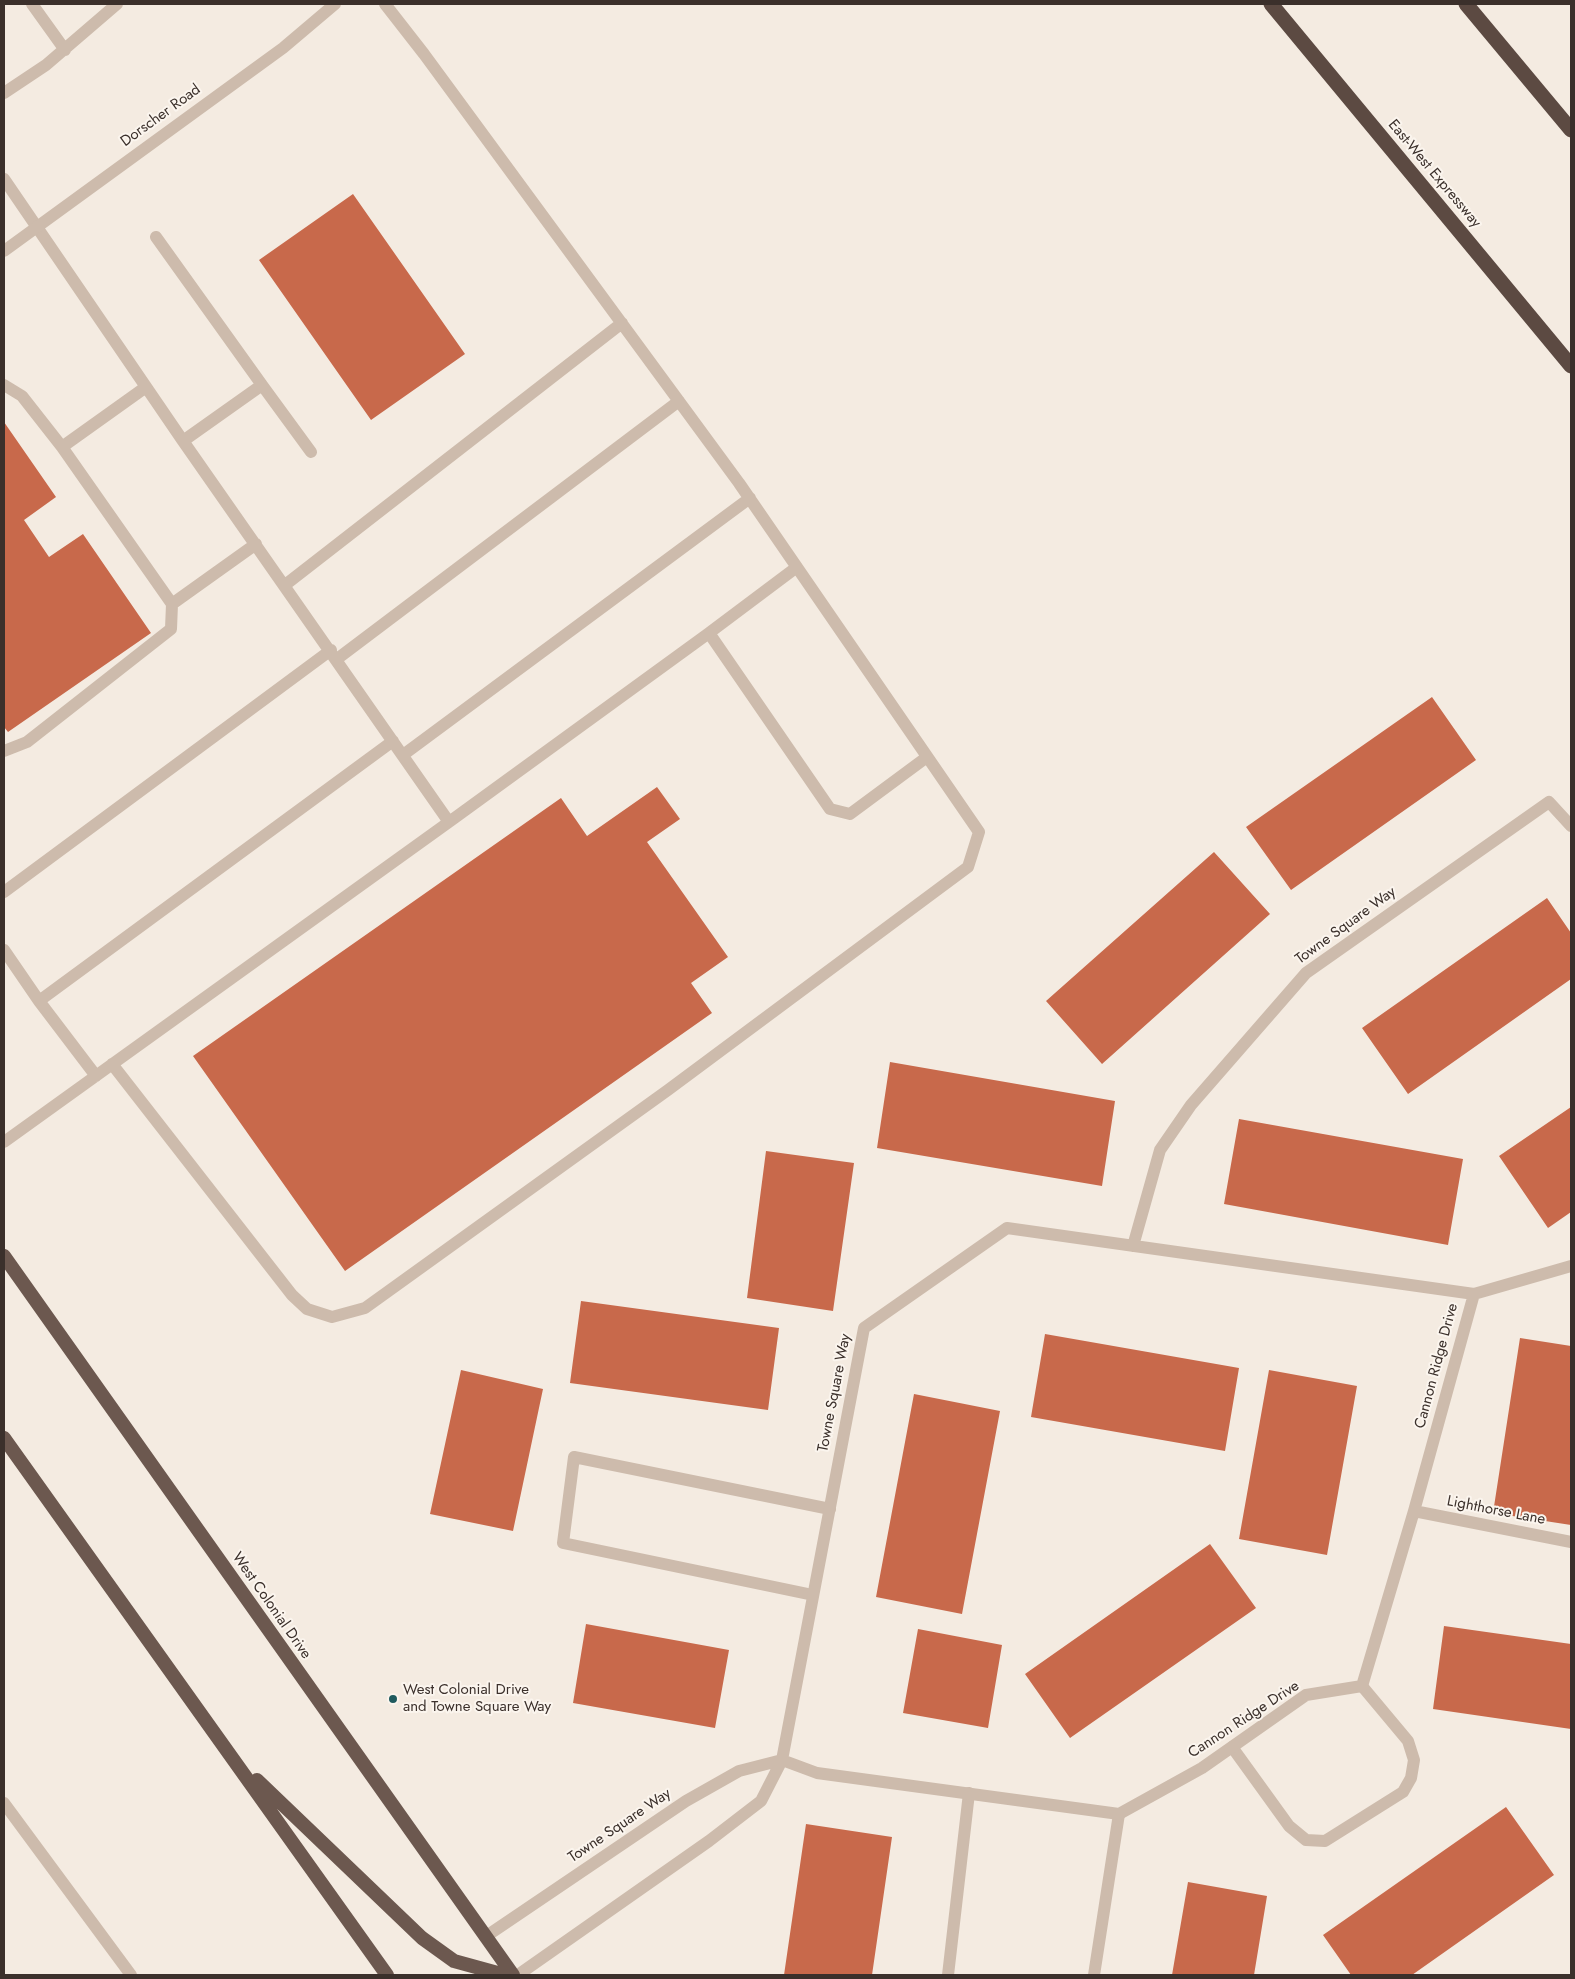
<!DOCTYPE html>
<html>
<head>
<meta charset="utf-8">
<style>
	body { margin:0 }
	#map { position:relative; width:1575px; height:1979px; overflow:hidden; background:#f4ebe1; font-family:Jost,sans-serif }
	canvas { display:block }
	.frame { position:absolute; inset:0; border:5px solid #3b302b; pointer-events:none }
</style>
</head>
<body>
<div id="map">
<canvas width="1575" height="1979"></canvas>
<div class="frame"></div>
</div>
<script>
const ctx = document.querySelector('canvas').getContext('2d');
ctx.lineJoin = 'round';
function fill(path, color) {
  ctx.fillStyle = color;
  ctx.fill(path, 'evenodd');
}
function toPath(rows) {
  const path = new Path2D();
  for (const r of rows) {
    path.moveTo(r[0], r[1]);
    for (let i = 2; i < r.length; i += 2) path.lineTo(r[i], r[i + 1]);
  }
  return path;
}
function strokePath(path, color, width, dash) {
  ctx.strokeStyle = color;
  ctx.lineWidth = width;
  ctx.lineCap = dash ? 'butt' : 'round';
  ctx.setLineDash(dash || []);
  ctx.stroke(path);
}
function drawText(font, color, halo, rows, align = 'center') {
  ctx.font = font + ' Jost,sans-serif';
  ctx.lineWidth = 4;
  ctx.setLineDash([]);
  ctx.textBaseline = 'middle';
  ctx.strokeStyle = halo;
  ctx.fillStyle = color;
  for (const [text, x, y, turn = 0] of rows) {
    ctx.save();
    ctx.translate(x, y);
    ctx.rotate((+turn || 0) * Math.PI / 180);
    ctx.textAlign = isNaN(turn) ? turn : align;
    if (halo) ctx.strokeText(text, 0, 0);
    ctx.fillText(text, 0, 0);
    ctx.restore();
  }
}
fill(toPath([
	[353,194,465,354,371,420,259,260],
	[4,422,56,497,24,520,49,557,83,534,151,633,8,732,4,727],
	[1432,697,1476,760,1291,890,1246,827],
	[657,787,680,819,647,842,728,957,691,983,712,1013,345,1271,193,1056,561,798,587,836],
	[1214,852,1270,914,1102,1064,1046,1001],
	[1547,898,1571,933,1571,979,1408,1094,1362,1028],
	[890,1062,1115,1101,1102,1186,877,1148],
	[1571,1107,1571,1212,1548,1228,1499,1156],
	[1239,1119,1463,1159,1448,1245,1224,1204],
	[766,1151,854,1163,833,1311,747,1298],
	[581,1301,779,1328,768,1410,570,1383],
	[1045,1334,1239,1368,1225,1451,1031,1417],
	[1520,1338,1571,1346,1571,1525,1493,1513],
	[461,1370,543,1389,513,1531,430,1514],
	[1269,1370,1357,1386,1327,1555,1239,1539],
	[914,1394,1000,1411,962,1614,876,1597],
	[1210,1544,1256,1608,1070,1738,1025,1674],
	[586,1624,729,1650,715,1728,573,1703],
	[1444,1626,1571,1644,1571,1729,1433,1709],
	[918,1629,1002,1645,988,1728,903,1713],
	[1506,1807,1554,1875,1412,1975,1351,1975,1323,1935],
	[806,1824,892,1837,872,1975,784,1975],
	[1188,1882,1267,1896,1254,1975,1172,1975]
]), '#c8694b');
strokePath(toPath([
	[32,4,65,50],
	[4,93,46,65,117,4],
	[4,179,183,441,449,822,4,1142],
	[156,237,262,385,183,441],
	[4,385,22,396,62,447,172,604,171,629,27,742,4,751],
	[262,385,311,452],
	[62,447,146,387],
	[797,567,709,633,830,809,850,814,927,757],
	[285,585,622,323],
	[172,604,256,544],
	[337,659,679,401],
	[403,755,750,498],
	[449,822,709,633],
	[4,892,331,650],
	[4,950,39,1001,96,1076],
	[39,1001,393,741],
	[112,1064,292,1295,307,1309,332,1317,365,1308,668,1090,968,867,979,832,739,483,424,54,385,4],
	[813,1595,563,1543,574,1457,830,1509],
	[1232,1747,1289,1826,1306,1840,1325,1841,1403,1792,1411,1778,1414,1760,1408,1741,1362,1686],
	[4,1803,131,1975],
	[948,1975,969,1793],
	[1094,1975,1119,1814]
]), '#cdbbac', 12);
strokePath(toPath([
	[1133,1246,1160,1150,1191,1105,1306,973,1549,802,1571,826],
	[1414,1511,1571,1542],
	[782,1760,817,1773,1119,1814,1202,1768,1306,1695,1362,1686,1414,1511,1474,1294],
	[485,1937,686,1801,739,1771,782,1760],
	[518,1975,709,1841,761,1801,782,1760,864,1328,1007,1228,1474,1294,1571,1266]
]), '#cdbbac', 12);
strokePath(toPath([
	[4,251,283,48,335,4]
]), '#cdbbac', 12);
strokePath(toPath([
	[4,1256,513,1975],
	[4,1438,387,1975],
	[257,1780,422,1938,454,1961,505,1975]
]), '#6c584f', 14);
strokePath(toPath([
	[1271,4,1571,366],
	[1466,4,1571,130]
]), '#5c4a42', 15);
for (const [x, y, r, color] of [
	[393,1699,5,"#1f5a5e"]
]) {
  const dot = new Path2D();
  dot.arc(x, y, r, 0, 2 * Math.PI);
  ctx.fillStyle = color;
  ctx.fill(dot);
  strokePath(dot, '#fbf5ee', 2);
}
drawText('15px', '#3b302b', '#fbf5ee', [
	["Dorscher Road",161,116,-36],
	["East-West Expressway",1434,174,50],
	["Towne Square Way",1346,926,-36],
	["Cannon Ridge Drive",1437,1366,-75],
	["Towne Square Way",835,1393,-79],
	["Lighthorse Lane",1496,1511,11],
	["West Colonial Drive",271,1606,55],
	["Cannon Ridge Drive",1244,1720,-33],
	["Towne Square Way",620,1826,-34]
]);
drawText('15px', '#3b302b', '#fbf5ee', [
	["West Colonial Drive",403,1690],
	["and Towne Square Way",403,1707]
], 'left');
</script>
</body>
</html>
